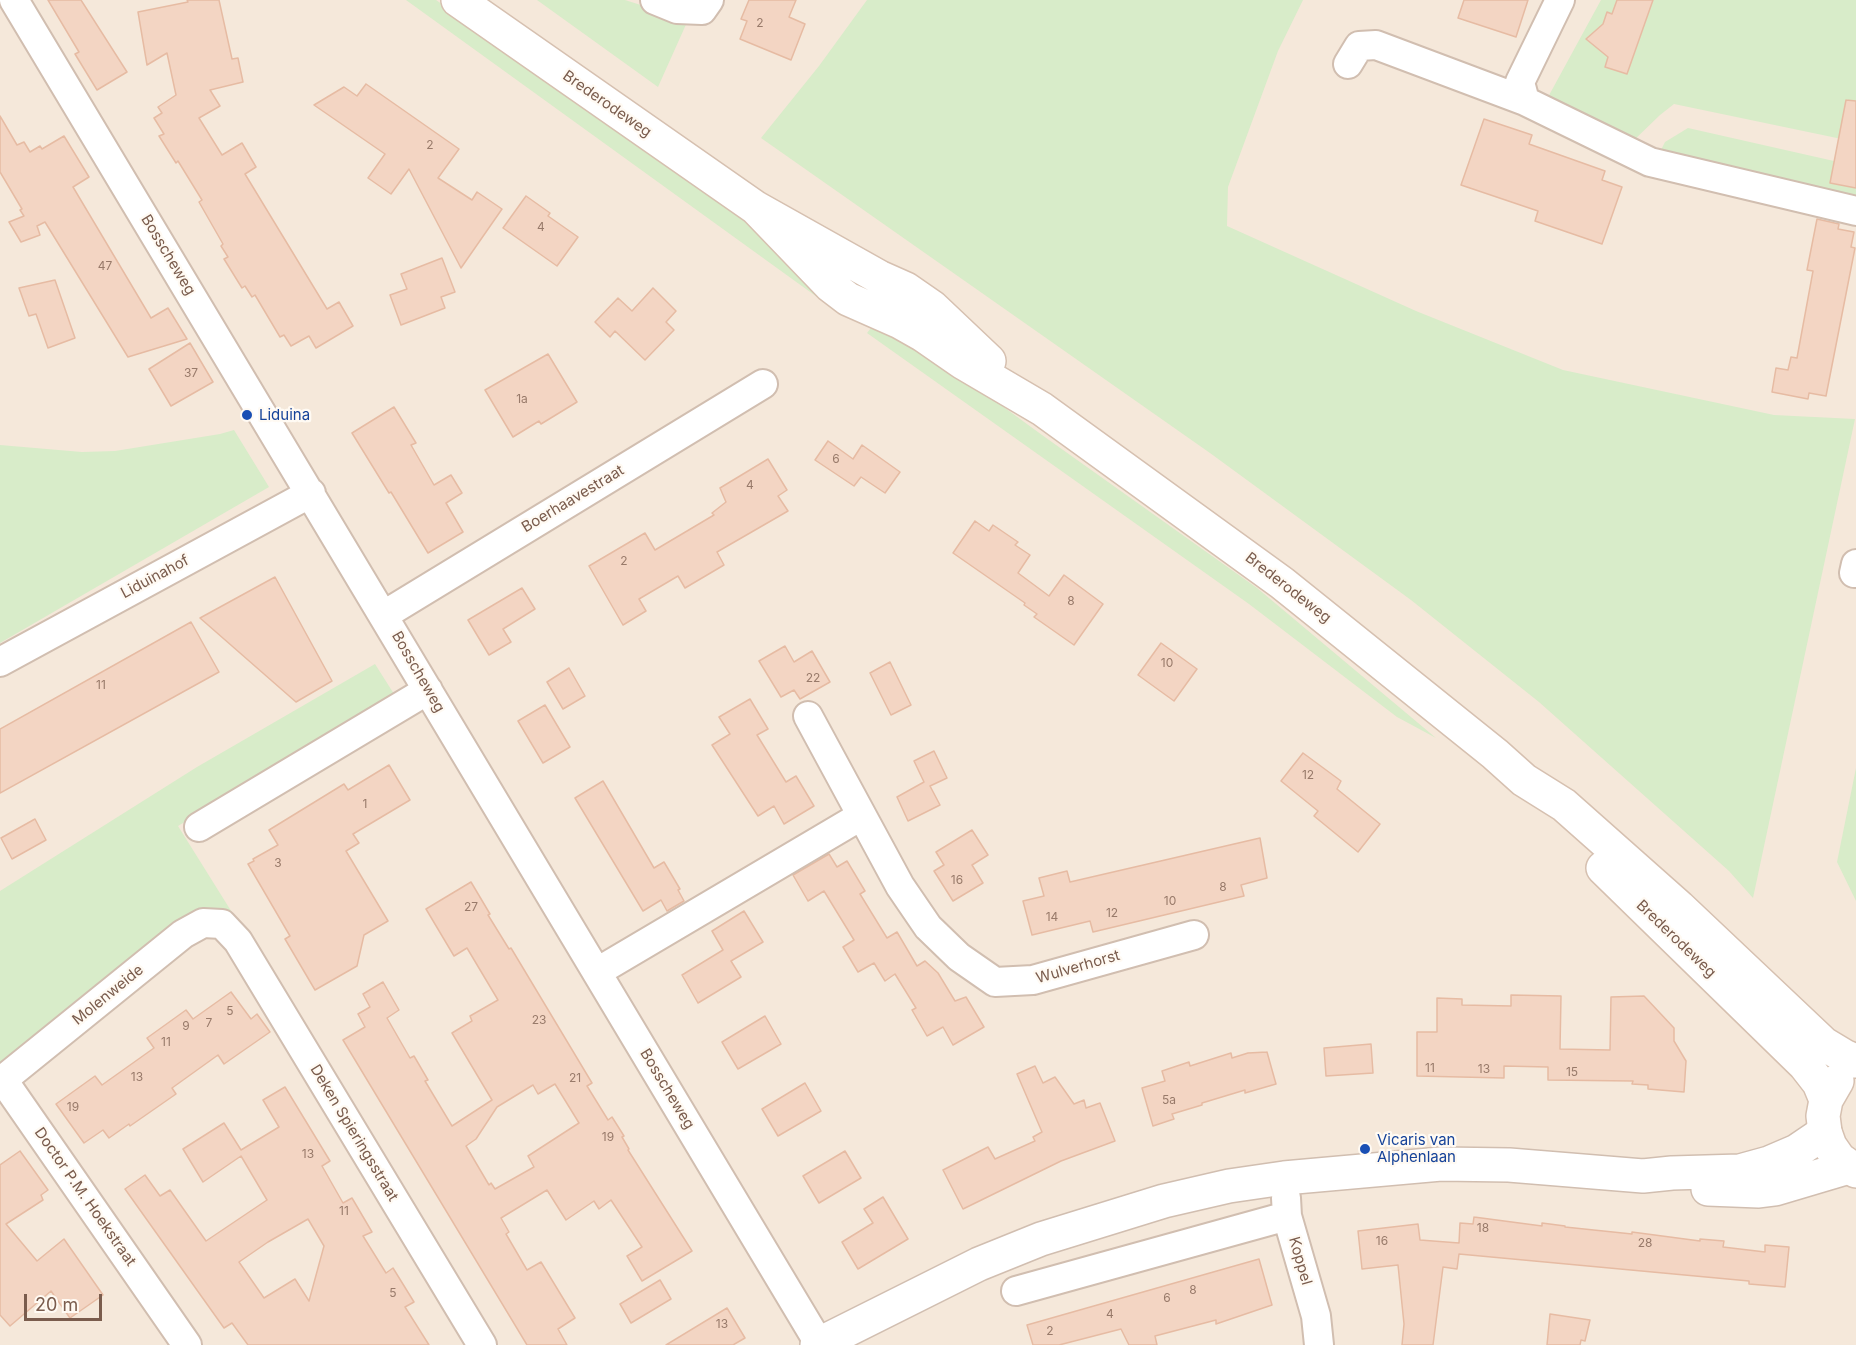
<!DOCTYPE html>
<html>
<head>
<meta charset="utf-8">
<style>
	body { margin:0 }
	#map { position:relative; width:1856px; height:1345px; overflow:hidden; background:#fdf6ec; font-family:Inter,sans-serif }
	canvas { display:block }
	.scale { position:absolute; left:24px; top:1294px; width:78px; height:27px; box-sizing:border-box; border:3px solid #7a5c4d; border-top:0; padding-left:8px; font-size:18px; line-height:21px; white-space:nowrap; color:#7a5c4d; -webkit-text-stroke:4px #fffaf3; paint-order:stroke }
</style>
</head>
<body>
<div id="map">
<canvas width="1856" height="1345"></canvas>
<div class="scale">20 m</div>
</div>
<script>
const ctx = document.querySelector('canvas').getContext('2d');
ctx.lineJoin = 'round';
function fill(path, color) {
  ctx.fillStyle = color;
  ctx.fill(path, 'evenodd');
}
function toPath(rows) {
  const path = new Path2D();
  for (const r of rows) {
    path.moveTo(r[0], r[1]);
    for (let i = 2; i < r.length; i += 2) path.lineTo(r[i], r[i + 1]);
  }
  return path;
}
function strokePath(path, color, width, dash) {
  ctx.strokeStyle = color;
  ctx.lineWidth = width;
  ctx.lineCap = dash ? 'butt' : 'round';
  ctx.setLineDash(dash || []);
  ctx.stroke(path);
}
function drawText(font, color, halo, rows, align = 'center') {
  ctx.font = font + ' Inter,sans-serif';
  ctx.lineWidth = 4.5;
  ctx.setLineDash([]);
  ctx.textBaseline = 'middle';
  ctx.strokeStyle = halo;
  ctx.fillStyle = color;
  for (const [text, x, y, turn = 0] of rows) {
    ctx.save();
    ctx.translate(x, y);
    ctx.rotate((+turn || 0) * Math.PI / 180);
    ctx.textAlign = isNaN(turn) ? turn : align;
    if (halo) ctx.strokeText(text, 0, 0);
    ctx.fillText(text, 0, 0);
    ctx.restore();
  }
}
fill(toPath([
	[0,0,1856,0,1856,1345,0,1345]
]), '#f5e8da');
fill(toPath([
	[406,0,436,0,774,239,856,299,842,315],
	[537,0,625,0,688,20,658,87],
	[867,0,1303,0,1278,51,1228,187,1227,226,1416,311,1563,370,1774,415,1855,419,1753,898,1729,871,1539,702,1411,600,1210,453,761,138,819,66],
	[1601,0,1856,0,1856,142,1674,104,1660,115,1632,142,1547,99],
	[1688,128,1856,166,1856,197,1686,161,1661,150,1665,142],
	[880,317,1042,435,1257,588,1436,738,1397,717,1249,604,867,333],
	[234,430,269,487,0,643,0,445,82,452,115,451,220,434],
	[375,664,394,694,178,826,238,922,213,910,0,1066,0,891,197,767],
	[1856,768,1856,901,1837,862]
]), '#d8ecc9');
const building = toPath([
	[48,0,81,0,127,72,97,90,75,54,79,52,48,0],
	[187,0,219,0,232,59,238,58,243,82,210,90,220,106,199,118,222,155,242,143,256,167,245,174,327,309,339,302,353,326,316,348,309,336,291,346,284,335,280,337,255,295,252,297,245,286,242,288,224,259,228,257,221,246,223,244,199,202,202,200,178,161,176,163,159,136,164,134,154,118,162,113,158,107,176,95,167,53,147,65,138,12,188,2,187,0],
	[749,0,796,0,789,17,805,24,791,60,740,39,747,21,741,19,749,0],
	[1464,0,1528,0,1516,37,1458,18,1464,0],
	[1617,0,1653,0,1627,74,1605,67,1608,57,1586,39,1603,24,1607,12,1612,14,1617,0],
	[366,84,459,149,438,178,472,200,477,192,502,209,461,268,409,169,391,194,368,178,385,154,314,105,344,87,357,96,366,84],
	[1846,100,1856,101,1856,188,1830,183,1846,100],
	[0,116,17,145,24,142,30,152,40,146,42,149,64,136,89,177,73,187,151,318,168,308,187,339,128,357,45,222,37,226,40,235,21,242,9,222,24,216,20,210,22,209,0,172,0,116],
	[1484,119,1532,135,1529,144,1605,171,1602,180,1622,187,1602,244,1535,221,1538,211,1461,185,1484,119],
	[526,196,550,213,548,216,578,237,557,266,503,228,526,196],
	[1817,219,1839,224,1838,229,1854,232,1851,247,1855,248,1826,396,1809,393,1808,399,1772,392,1776,368,1788,370,1791,357,1797,358,1813,271,1807,270,1817,219],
	[442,258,455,292,441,297,445,308,401,325,390,295,407,289,401,274,442,258],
	[55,280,75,338,48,348,36,314,29,316,19,288,55,280],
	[653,288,676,311,666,322,674,330,645,360,615,331,610,337,595,322,618,298,632,311,653,288],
	[190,343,213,382,171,406,149,369,190,343],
	[548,354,577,402,541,424,539,421,513,437,485,390,548,354],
	[394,407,416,443,411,445,434,485,451,475,462,493,446,503,463,532,428,553,391,492,389,493,352,433,394,407],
	[828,441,853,459,862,445,900,472,885,493,861,477,854,486,815,460,828,441],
	[768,459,787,490,778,496,788,511,717,552,724,565,685,588,678,576,639,599,646,611,623,625,589,566,645,533,655,550,714,515,712,513,726,502,720,488,768,459],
	[975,521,989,531,993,525,1018,542,1015,545,1030,555,1018,573,1049,596,1064,575,1103,604,1074,645,1034,617,1037,614,1024,605,1025,603,953,553,975,521],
	[275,577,332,681,296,702,200,618,275,577],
	[522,588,535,609,503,629,511,642,489,655,468,620,522,588],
	[191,622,219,672,0,793,0,729,191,622],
	[1161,643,1197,669,1174,701,1138,675,1161,643],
	[785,646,794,662,812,651,830,682,800,699,794,690,781,697,759,661,785,646],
	[890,662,911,705,891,715,870,673,890,662],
	[569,668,585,696,563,709,547,682,569,668],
	[750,699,768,729,757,735,786,782,796,776,814,806,784,824,774,806,758,816,712,745,730,734,719,717,750,699],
	[545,705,570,747,543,763,518,721,545,705],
	[934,751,947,778,930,786,940,805,908,821,897,797,924,782,914,761,934,751],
	[1303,753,1341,781,1337,789,1380,824,1358,852,1314,816,1318,811,1281,781,1303,753],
	[389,765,410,800,353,834,359,843,346,851,388,921,364,935,357,966,315,990,285,939,290,936,248,864,254,861,253,859,278,845,269,830,344,784,348,790,389,765],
	[603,781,654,868,664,862,680,889,678,890,684,901,667,911,661,900,643,911,575,798,603,781],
	[35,819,46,840,12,859,1,838,35,819],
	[972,830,988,855,972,865,983,883,953,901,934,871,944,865,936,852,972,830],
	[1260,838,1267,878,1241,885,1244,896,1093,932,1090,921,1032,935,1023,901,1044,896,1039,878,1067,871,1070,882,1260,838],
	[829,854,837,867,847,861,865,891,860,894,887,938,897,932,917,966,925,961,938,973,955,1001,966,997,984,1027,953,1045,943,1027,927,1036,912,1010,916,1008,895,974,885,981,874,963,858,972,843,947,854,940,824,891,808,901,793,875,829,854],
	[471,882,490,914,488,915,509,949,511,948,592,1083,587,1086,608,1120,612,1117,624,1136,622,1137,629,1149,628,1150,692,1251,642,1281,627,1256,642,1247,611,1200,599,1209,594,1201,566,1220,547,1190,501,1218,509,1232,506,1234,527,1270,541,1262,575,1318,558,1329,567,1345,527,1345,343,1040,365,1027,358,1014,370,1007,363,994,383,982,399,1010,387,1018,410,1058,414,1056,428,1080,425,1081,452,1126,492,1100,452,1033,472,1021,470,1016,498,1000,467,948,454,956,426,909,471,882],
	[555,1084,579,1123,528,1156,534,1167,495,1189,491,1183,489,1185,466,1146,476,1139,497,1107,533,1085,538,1094,555,1084],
	[744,911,763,942,731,961,741,977,698,1003,682,975,723,950,712,931,744,911],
	[231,992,251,1019,257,1014,270,1032,224,1064,218,1055,172,1088,176,1094,130,1126,129,1124,109,1138,103,1130,84,1143,56,1104,95,1076,102,1085,154,1048,147,1038,186,1010,193,1019,231,992],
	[1511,995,1561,996,1560,1049,1610,1050,1611,997,1644,996,1674,1028,1674,1041,1686,1061,1684,1092,1648,1089,1648,1085,1632,1084,1633,1081,1548,1080,1548,1067,1504,1066,1504,1078,1417,1076,1417,1032,1437,1032,1437,998,1462,999,1462,1005,1511,1006,1511,995],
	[765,1016,781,1044,738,1069,722,1042,765,1016],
	[1371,1044,1373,1073,1326,1076,1324,1048,1371,1044],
	[1267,1052,1276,1084,1245,1093,1245,1090,1202,1103,1202,1105,1172,1114,1174,1119,1153,1126,1142,1088,1165,1081,1162,1071,1189,1062,1190,1066,1231,1053,1232,1058,1248,1053,1267,1052],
	[1035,1066,1043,1083,1055,1077,1074,1104,1084,1100,1086,1108,1100,1103,1115,1141,1061,1161,963,1209,943,1170,988,1147,995,1159,1035,1141,1033,1137,1042,1132,1017,1074,1035,1066],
	[805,1083,821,1111,778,1136,762,1109,805,1083],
	[285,1087,330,1161,322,1166,343,1203,352,1198,372,1232,363,1236,386,1273,393,1268,414,1302,405,1307,429,1345,248,1345,232,1323,224,1328,125,1189,145,1175,160,1196,170,1190,206,1241,267,1200,241,1156,203,1182,183,1149,224,1123,241,1150,279,1127,263,1100,285,1087],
	[308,1219,324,1246,309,1301,295,1279,264,1298,239,1262,268,1242,308,1219],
	[20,1151,48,1190,41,1195,43,1200,6,1224,37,1261,64,1239,103,1295,70,1318,51,1291,10,1326,0,1315,0,1165,20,1151],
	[845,1151,861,1178,819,1203,803,1176,845,1151],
	[883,1197,908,1239,858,1269,842,1242,873,1223,864,1209,883,1197],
	[1474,1217,1542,1226,1542,1223,1565,1226,1565,1227,1632,1234,1632,1232,1700,1241,1700,1239,1724,1241,1723,1247,1765,1252,1765,1245,1789,1247,1785,1287,1749,1284,1749,1281,1459,1254,1457,1269,1443,1267,1433,1345,1402,1345,1404,1324,1398,1265,1362,1269,1358,1231,1418,1224,1420,1240,1459,1243,1460,1223,1473,1224,1474,1217],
	[1259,1259,1272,1305,1216,1324,1216,1320,1155,1336,1157,1345,1129,1345,1121,1329,1059,1345,1033,1345,1027,1325,1259,1259],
	[660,1280,671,1299,631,1323,620,1304,660,1280],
	[727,1308,745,1338,733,1345,666,1345,727,1308],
	[1550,1314,1590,1320,1585,1341,1581,1340,1580,1345,1547,1345,1550,1314]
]);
fill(building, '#f3d5c3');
strokePath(building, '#e6bba3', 1.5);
const minor = toPath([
	[14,0,820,1345],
	[655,0,677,9,702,10,709,0],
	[1348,64,1359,46,1376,45,1525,101,1650,162,1856,211],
	[1525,101,1520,82,1560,0],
	[1854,573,1856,564],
	[384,615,763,384],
	[0,662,311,493],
	[808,716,900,886,928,927,959,957,995,982,1033,980,1194,935],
	[199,827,428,690],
	[597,972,861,816],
	[3,1080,187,1345],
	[0,1082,183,934,203,923,222,924,238,941,482,1345],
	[1286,1198,1287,1216,1316,1316,1319,1345],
	[1016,1291,1287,1216]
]);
const tertiary = toPath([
	[1708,1189,1759,1191,1775,1189,1849,1167],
	[817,1345,979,1264,1041,1239,1164,1201,1229,1186,1284,1178,1441,1164,1509,1165,1643,1176,1672,1173,1740,1171,1769,1163,1797,1151,1825,1132]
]);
const secondary = toPath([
	[458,0,756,208,879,277,906,289,932,307,989,361],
	[756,208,831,286,848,299,900,322,923,335,962,362,1042,409,1282,583,1495,754,1524,780,1564,805,1679,907,1824,1044,1844,1056,1856,1061],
	[1603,868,1805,1065,1819,1083,1826,1100],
	[1837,1081,1826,1100,1823,1116,1825,1132,1830,1146,1839,1159,1856,1171]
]);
strokePath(minor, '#d1beb0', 32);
strokePath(tertiary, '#d1beb0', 36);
strokePath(secondary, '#d6c0b0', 36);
strokePath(minor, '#fff', 28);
strokePath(tertiary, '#fff', 33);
strokePath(secondary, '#fff', 33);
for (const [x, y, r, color] of [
	[247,415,6,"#1a4fb4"],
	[1365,1149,6,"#1a4fb4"]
]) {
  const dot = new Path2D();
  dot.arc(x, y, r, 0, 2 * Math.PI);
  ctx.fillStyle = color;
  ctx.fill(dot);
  strokePath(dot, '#fffaf3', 2);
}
drawText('12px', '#987a6a', null, [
	["2",760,23],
	["2",430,145],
	["4",541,227],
	["47",105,266],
	["37",191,373],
	["1a",522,399],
	["6",836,459],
	["4",750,485],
	["2",624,561],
	["8",1071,601],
	["10",1167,663],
	["22",813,678],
	["11",101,685],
	["12",1308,775],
	["1",365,804],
	["3",278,863],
	["16",957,880],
	["8",1223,887],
	["10",1170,901],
	["27",471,907],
	["12",1112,913],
	["14",1052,917],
	["5",230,1011],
	["23",539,1020],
	["7",209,1023],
	["9",186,1026],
	["11",166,1042],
	["11",1430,1068],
	["13",1484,1069],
	["15",1572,1072],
	["13",137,1077],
	["21",575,1078],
	["5a",1169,1100],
	["19",73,1107],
	["19",608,1137],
	["13",308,1154],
	["11",344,1211],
	["18",1483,1228],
	["16",1382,1241],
	["28",1645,1243],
	["8",1193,1290],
	["5",393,1293],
	["6",1167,1298],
	["4",1110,1314],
	["13",722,1324],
	["2",1050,1331]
]);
drawText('15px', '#7a5c4d', '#fffaf3', [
	["Brederodeweg",607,104,35],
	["Bosscheweg",168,255,59],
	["Boerhaavestraat",573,499,-31],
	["Liduinahof",155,577,-28],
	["Brederodeweg",1288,588,38],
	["Bosscheweg",418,672,60],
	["Brederodeweg",1676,939,44],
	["Wulverhorst",1078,967,-16],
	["Molenweide",108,995,-39],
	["Bosscheweg",667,1089,59],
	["Deken Spieringsstraat",354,1133,59],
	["Doctor P.M. Hoekstraat",85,1197,55],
	["Koppel",1300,1261,74]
]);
drawText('15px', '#164399', '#fffaf3', [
	["Liduina",259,415],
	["Vicaris van",1377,1140],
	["Alphenlaan",1377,1157]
], 'left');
</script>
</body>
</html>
